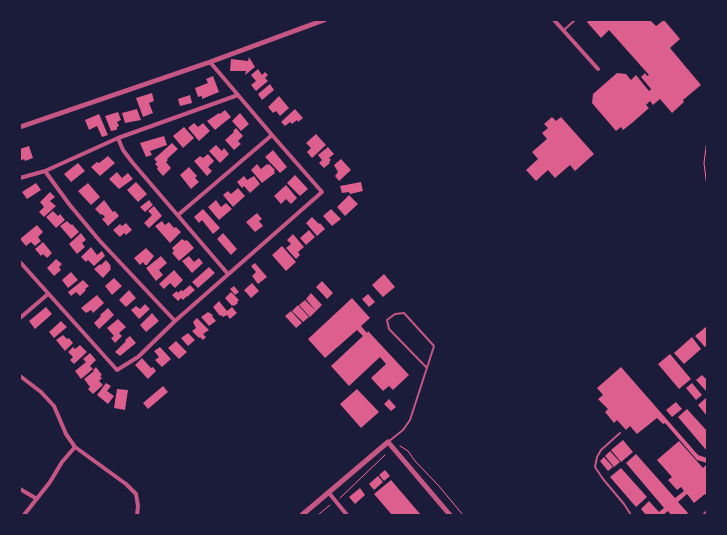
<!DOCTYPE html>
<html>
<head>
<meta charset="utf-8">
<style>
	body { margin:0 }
	#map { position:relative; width:727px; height:535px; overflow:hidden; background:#1b1b3a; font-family:"Space Grotesk",sans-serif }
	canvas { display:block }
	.frame { position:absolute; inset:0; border:21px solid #1b1b3a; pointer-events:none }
</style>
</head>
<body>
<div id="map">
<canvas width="727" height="535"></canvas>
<div class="frame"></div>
</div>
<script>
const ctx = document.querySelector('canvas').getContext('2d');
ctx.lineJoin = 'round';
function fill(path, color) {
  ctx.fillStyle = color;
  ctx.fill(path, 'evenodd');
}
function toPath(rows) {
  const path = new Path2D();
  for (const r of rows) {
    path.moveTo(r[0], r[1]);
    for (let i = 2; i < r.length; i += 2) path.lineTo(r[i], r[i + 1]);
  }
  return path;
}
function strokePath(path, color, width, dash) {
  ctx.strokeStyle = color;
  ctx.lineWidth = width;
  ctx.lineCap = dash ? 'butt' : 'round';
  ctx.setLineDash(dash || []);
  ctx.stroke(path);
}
fill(toPath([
	[589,20,650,20,656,26,664,20,680,39,670,48,701,85,683,100,684,102,672,113,660,99,653,105,650,101,646,105,649,108,632,123,623,130,621,127,616,131,592,103,593,94,617,73,626,74,631,80,636,75,649,91,651,89,641,77,645,73,647,76,649,75,609,30,601,38,587,22],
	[249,57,255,67,245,75,246,71,230,71,231,59,248,61],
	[258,69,262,75,265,72,268,75,265,78,268,81,256,91,251,85,256,81,251,75],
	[213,76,219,92,202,99,202,96,198,97,195,88,208,83,206,79],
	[270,84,274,90,262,100,258,94],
	[152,93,154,101,149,103,153,113,143,117,136,98],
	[190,95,192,103,180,106,178,99],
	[279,96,289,108,280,116,276,111,273,113,268,107],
	[137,109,141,120,125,123,122,113],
	[295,109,303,118,298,122,297,120,292,124,290,122,285,126,281,122],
	[225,110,231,117,215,130,207,121,219,113,220,114],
	[118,112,121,120,117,122,119,126,117,127,117,129,116,130,111,131,105,116],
	[240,113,249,124,241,131,232,121],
	[99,114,108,135,102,137,97,126,89,130,85,120],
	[552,117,556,121,561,117,594,154,575,171,570,165,555,178,548,170,536,181,526,170,538,159,532,152,547,139,542,133,548,128,544,124],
	[194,123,198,127,203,123,210,131,199,141,188,128],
	[184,127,194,138,183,148,173,136],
	[236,128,243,136,238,141,241,144,234,150,225,140,234,132,233,131],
	[316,134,326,145,312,158,307,152,311,148,306,143],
	[164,136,167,145,150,151,152,155,146,157,140,143],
	[172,143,178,149,167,159,168,160,166,162,171,168,163,176,157,169,158,167,155,164,157,162,154,159],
	[216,145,222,151,224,148,229,154,220,163,209,151],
	[29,146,33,158,25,161,24,159,20,161,20,149],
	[328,147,334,154,329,158,331,160,329,162,330,163,324,168,319,163,322,160,318,155],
	[273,150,287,167,280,173,265,157],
	[208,154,214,161,208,167,212,171,207,176,194,161,200,156,203,158],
	[108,156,115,163,100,176,91,167,97,162,99,163],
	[341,159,351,170,339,181,335,176,338,172,334,165],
	[78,163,85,171,71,182,64,174],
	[257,164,261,169,267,164,268,165,269,164,275,170,274,171,275,173,262,183,251,170],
	[189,167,197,176,195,178,199,182,191,189,180,175],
	[117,172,122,178,128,173,133,179,119,189,109,179],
	[295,175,308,189,300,196,287,183],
	[244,176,247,180,254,176,260,184,250,193,244,186,242,188,237,182],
	[136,182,147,194,138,202,127,190],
	[361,182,363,191,350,194,349,192,342,193,340,186],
	[36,183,41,190,27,199,22,192],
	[88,183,100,197,91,205,78,191],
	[286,185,297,198,291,204,286,199,281,204,274,196],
	[238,188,245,196,233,207,223,195,228,191,231,194],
	[50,192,55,197,50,201,56,206,44,217,39,212,44,207,40,202],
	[349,195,358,204,345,216,337,207],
	[104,200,113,212,115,211,119,216,108,226,102,219,105,217,102,214,101,215,95,209],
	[149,200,153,205,145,212,140,207],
	[216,200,221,207,226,203,232,209,219,220,208,207],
	[154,206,162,216,149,228,144,223,152,215,148,211],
	[203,209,220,228,213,234,202,220,199,223,194,217],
	[331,209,341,219,332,226,323,216],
	[53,211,58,216,60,214,65,220,56,228,46,217],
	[257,213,262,219,259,221,263,226,255,232,246,222],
	[312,217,319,224,320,223,325,229,317,236,306,223],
	[67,221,71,225,72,224,79,232,71,239,60,226],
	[162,221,165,225,169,222,174,228,176,227,181,232,170,243,155,226],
	[126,223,132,230,126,235,124,233,120,237,113,230,120,224,122,226],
	[37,225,43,232,38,237,41,241,35,246,31,242,26,246,20,239],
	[309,230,315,237,306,245,300,238],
	[81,233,86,240,82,243,85,247,77,254,69,244],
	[223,233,237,249,231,255,217,239],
	[293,234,304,247,298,252,300,255,296,259,286,248,291,244,287,240],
	[182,239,185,241,187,240,194,248,179,261,172,253,174,251,172,248],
	[43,242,52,253,47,258,43,254,41,256,35,249],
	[282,246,296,262,286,271,272,255],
	[91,247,97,255,102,251,105,256,94,266,88,260,86,262,81,257],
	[146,248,154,256,147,265,145,265,143,262,140,265,134,258],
	[161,256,167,263,159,270,163,275,156,281,146,268],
	[189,256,194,262,199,258,203,263,192,273,182,261],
	[56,259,62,264,59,267,61,270,54,276,47,268],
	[106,260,111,266,110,267,111,269,103,278,94,269,100,264,101,265],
	[255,263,267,277,258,284,252,276,256,272,251,266],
	[209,267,215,273,198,288,192,282],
	[174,270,183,280,175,288,170,283,164,289,159,284],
	[71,272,78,280,68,288,62,280],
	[384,274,395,287,383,297,372,285],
	[114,278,122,286,112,295,105,286],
	[83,280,89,286,85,289,86,290,80,296,76,292,71,296,68,292],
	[322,281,333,293,327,299,316,287],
	[252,283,259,291,251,298,244,290],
	[190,285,195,290,187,297,187,296,183,300,181,298,178,301,172,295,177,291,178,293,181,290,183,291],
	[234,286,239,292,235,295,230,289],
	[129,290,136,298,126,307,119,300],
	[231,292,239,300,237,302,238,303,234,306,233,305,232,306,225,298],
	[311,293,322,305,316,311,306,299],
	[368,294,375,302,369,307,362,299],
	[97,295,104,303,93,313,91,310,86,313,81,308],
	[352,298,370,318,361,326,367,333,368,331,409,375,393,390,389,386,383,391,371,378,386,364,380,357,349,386,331,366,363,336,357,330,325,358,308,339],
	[305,300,316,311,310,317,299,305],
	[219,301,227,311,232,307,237,313,230,319,227,315,223,317,221,315,220,316,213,307],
	[145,304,150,309,139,319,131,310,136,306,140,309],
	[298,305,309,317,303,322,292,311],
	[46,307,52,314,35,329,29,321],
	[108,308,114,315,99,329,94,323,101,316,100,315],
	[291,311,302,323,296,328,285,316],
	[208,312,213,315,212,316,216,321,209,326,201,317],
	[152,313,159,321,146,332,140,325],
	[197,318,209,330,203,334,206,337,203,340,200,337,199,338,192,331,196,328,193,322],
	[118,319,126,327,119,333,122,336,115,343,111,338,114,336,107,328],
	[61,321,67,327,54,338,49,332],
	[707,326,707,345,705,347,695,336],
	[188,333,195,340,188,346,181,338],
	[63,335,67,339,69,338,73,343,65,351,56,340],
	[130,336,136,343,120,356,115,352,126,341,125,340],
	[692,337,701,349,684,364,674,353],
	[176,341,187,352,179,359,168,348],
	[80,345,87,352,74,364,70,360,73,357,68,352,73,347,75,349],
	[160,347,171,359,162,367,155,360,159,357,154,351],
	[90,353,96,360,90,366,93,369,81,379,75,371,86,362,83,359],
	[670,354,691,379,679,389,658,364],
	[142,358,151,368,153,367,156,371,148,379,135,365],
	[96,367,102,375,100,376,102,378,99,381,103,385,93,394,88,389,90,387,84,379,94,371,93,370],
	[621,367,698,455,707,458,707,463,697,460,665,423,663,424,657,418,637,434,630,426,626,430,617,420,614,423,605,412,608,409,598,399,603,395,597,388],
	[702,375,707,380,707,392,696,380],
	[106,383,111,386,107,391,114,396,108,404,97,395],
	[692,383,702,395,696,400,686,388],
	[163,386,168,392,148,409,143,403],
	[117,389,128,390,125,410,114,408],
	[357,389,379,412,361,428,340,404],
	[707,397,707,416,698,405],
	[389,399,396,407,391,411,384,404],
	[676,402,682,409,672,417,666,410],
	[687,409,707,431,707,451,678,417],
	[623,440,633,452,621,462,611,450],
	[679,441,703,468,707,464,707,496,705,494,694,503,687,494,678,502,688,513,686,515,671,515,668,511,663,515,646,515,641,509,649,501,659,512,664,508,626,463,636,454,675,498,684,491,681,487,677,490,668,480,672,477,657,460],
	[610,451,620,462,614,467,605,456],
	[604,457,613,467,608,471,600,461],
	[621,468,647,497,636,507,610,477],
	[385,470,390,476,384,481,379,475],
	[378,476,383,482,374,490,369,484],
	[391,480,421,515,392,515,374,494],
	[360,488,365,495,355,504,349,497]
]), '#dd5f8e');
strokePath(toPath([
	[707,140,704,163,707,187],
	[400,446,408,451,415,461,438,485,463,515],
	[340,498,385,455],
	[318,515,330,505]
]), '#ff6b9d', 1);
strokePath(toPath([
	[564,30,575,20],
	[620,433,601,450,597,457,595,467,603,479,624,504,631,515],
	[388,442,403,430,410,420,434,346,404,313,395,314,387,320,389,329,426,367],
	[703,515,707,511]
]), '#c65784', 2);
strokePath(toPath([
	[554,20,598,69],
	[118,138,123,150,132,162,228,274],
	[45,171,69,204,99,240,175,321],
	[20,178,45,171,118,138,238,95],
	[178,215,272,135],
	[20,262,117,370,138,357,175,321,322,192,272,135,210,62],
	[20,318,48,294],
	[20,376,41,392,54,406,66,434,75,447,126,484,136,494,138,506,137,515],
	[20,489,37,499],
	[329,493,347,515],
	[24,515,50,482,62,462,75,447]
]), '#c65784', 4);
strokePath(toPath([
	[20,127,210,62,324,20],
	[302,515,388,442,450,515]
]), '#c65784', 5);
</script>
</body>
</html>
